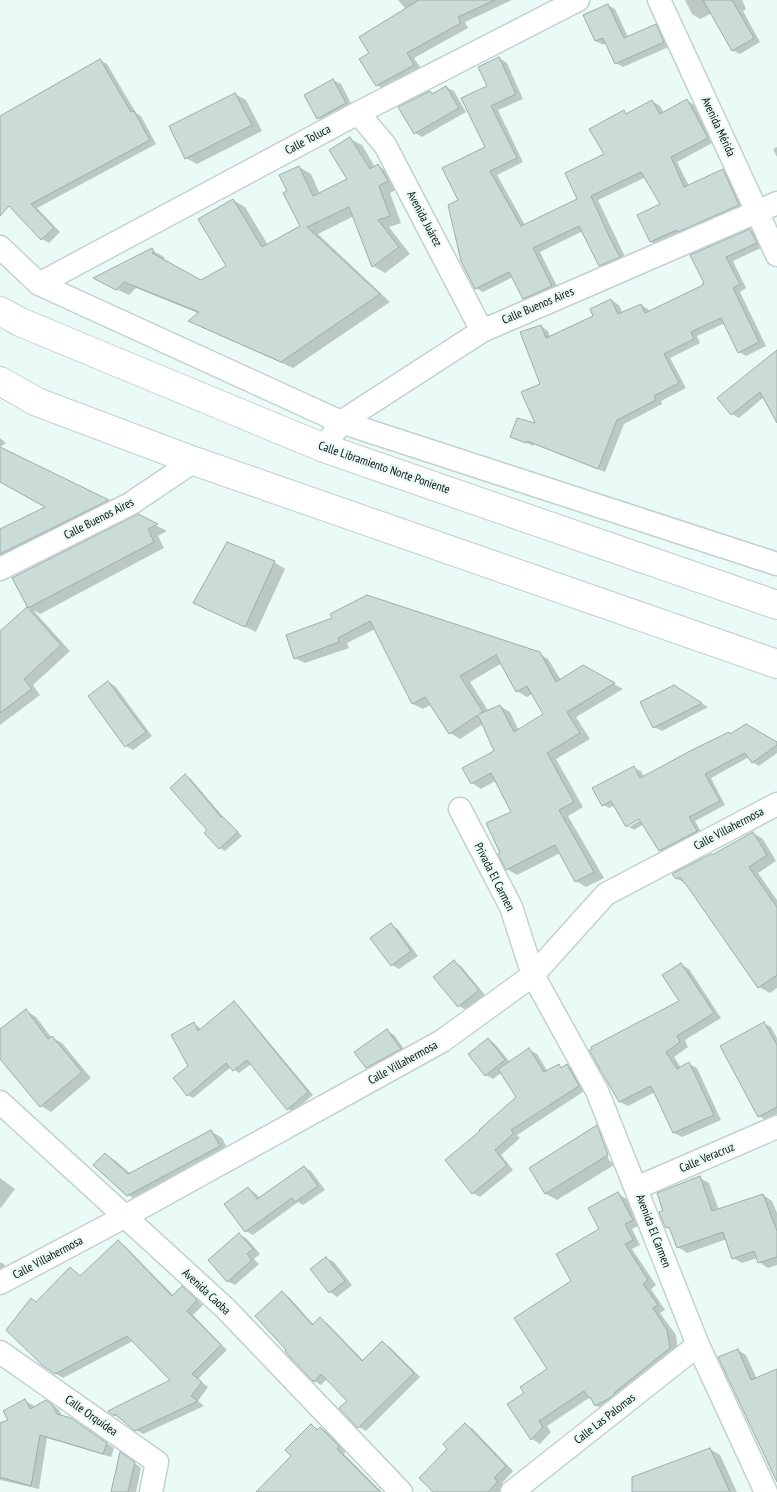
<!DOCTYPE html>
<html>
<head>
<meta charset="utf-8">
<style>
	body { margin:0 }
	canvas { display:block; background:#eafaf7 }
</style>
</head>
<body>
<canvas width="777" height="1492"></canvas>
<script>
const ctx = document.querySelector('canvas').getContext('2d');
ctx.lineJoin = 'round';
function fill(path, color) {
  ctx.fillStyle = color;
  ctx.fill(path, 'evenodd');
}
function toPath(rows) {
  const path = new Path2D();
  for (const r of rows) {
    path.moveTo(r[0], r[1]);
    for (let i = 2; i < r.length; i += 2) path.lineTo(r[i], r[i + 1]);
  }
  return path;
}
function strokePath(path, color, width, dash) {
  ctx.strokeStyle = color;
  ctx.lineWidth = width;
  ctx.lineCap = dash ? 'butt' : 'round';
  ctx.setLineDash(dash || []);
  ctx.stroke(path);
}
function drawText(font, color, halo, rows, align = 'center') {
  ctx.font = font + ' "PT Sans Narrow",sans-serif';
  ctx.lineWidth = 4.5;
  ctx.setLineDash([]);
  ctx.textBaseline = 'middle';
  ctx.strokeStyle = halo;
  ctx.fillStyle = color;
  for (const [text, x, y, turn = 0] of rows) {
    ctx.save();
    ctx.translate(x, y);
    ctx.rotate((+turn || 0) * Math.PI / 180);
    ctx.textAlign = isNaN(turn) ? turn : align;
    if (halo) ctx.strokeText(text, 0, 0);
    ctx.fillText(text, 0, 0);
    ctx.restore();
  }
}
fill(toPath([
	[398,0,512,0,465,22,468,28,414,58,422,70,385,90,377,85,371,53,406,9],
	[685,0,742,0,746,9,743,11,760,42,740,54,732,50,712,13,700,19,692,14],
	[608,5,615,9,628,37,656,25,663,30,671,46,623,67,616,63,606,43,603,45,596,41],
	[499,58,507,63,523,99,498,110,523,162,497,175,525,225,579,200,605,155,624,112,629,114,652,101,660,106,664,113,687,101,695,105,714,142,677,162,689,186,723,171,730,175,746,209,659,246,651,242,639,215,662,205,646,177,598,200,627,261,607,269,600,265,583,231,540,252,559,290,531,302,524,298,513,277,483,292,476,288,459,200,487,148,488,87],
	[100,60,107,64,136,113,141,116,156,144,37,208,60,232,49,243,42,239,14,209,0,197,0,117],
	[333,80,341,84,353,107,326,122,318,118],
	[446,87,454,91,466,112,422,137,415,133,430,92,434,94],
	[235,94,246,100,262,131,197,164,186,158],
	[350,139,362,145,375,167,378,166,390,173,399,188,390,193,401,223,389,227,410,254,385,273,373,266,354,216,318,234,390,302,293,368,201,327,190,321,200,314,136,288,129,295,107,285,152,250,164,257,165,258,163,260,201,282,228,267,233,200,245,207,268,245,301,226,288,192,299,167,311,174,320,194,349,180],
	[777,147,777,157,773,149],
	[750,230,758,234,763,247,733,261,746,288,740,292,766,346,746,356,739,352,725,323,697,336,700,343,670,358,686,388,661,401,662,404,624,424,605,472,534,444,534,446,519,440,537,425,542,385,541,326,548,331,550,337,595,317,611,300,619,305,623,314,641,305,648,309,649,312,704,286,706,283,692,256],
	[777,351,777,419,764,397,739,418,732,414,719,398],
	[0,438,6,443,0,447],
	[0,448,108,501,118,507,0,566,0,530,48,507,2,482,0,483],
	[138,516,167,531,158,536,164,548,40,614,33,610,70,651,33,685,40,695,0,725,0,632,27,608,31,611,13,578],
	[227,543,274,562,285,569,256,632,194,602],
	[368,596,538,653,548,659,561,680,583,667,623,689,576,717,590,739,556,759,583,807,568,816,604,878,586,887,576,881,560,853,517,875,507,869,502,854,513,812,497,780,481,789,472,783,496,751,483,724,460,739,450,733,432,704,423,709,413,704,375,629,347,643,349,648,305,663,295,658,334,618],
	[502,663,517,691,527,697,532,694,544,715,519,731,510,712,500,706,489,712,470,682],
	[108,682,115,686,152,736,133,750,126,746],
	[681,691,708,707,662,731,654,727],
	[731,735,777,743,777,753,759,766,752,762,749,757,711,778,725,805,695,821,703,835,666,854,660,850,644,824,634,830,629,827,645,817,644,815,629,824,629,827,615,805,609,808,603,805,634,768,641,771,644,777],
	[186,776,191,779,225,819,242,836,225,851,220,848,206,833,208,830],
	[753,833,763,839,776,861,758,873,777,900,777,988,770,993,759,987,688,884,677,879],
	[391,925,398,929,418,956,399,969,392,965],
	[454,962,461,966,485,995,466,1010,459,1006,435,977],
	[681,964,689,969,721,1018,685,1040,688,1047,674,1057,681,1068,689,1064,697,1068,721,1120,682,1137,674,1133,655,1092,628,1106,620,1102,680,1001],
	[234,1003,239,1006,313,1095,293,1112,288,1109,251,1064,239,1073,231,1067,193,1098,188,1095,194,1024,199,1027,201,1030],
	[26,1011,36,1017,51,1037,62,1043,91,1078,51,1112,41,1106,4,1062,0,1060,0,1030],
	[764,1023,771,1027,777,1038,777,1114,766,1120,759,1116],
	[387,1031,394,1035,407,1053,374,1071,367,1067],
	[488,1039,495,1044,510,1062,529,1050,537,1054,548,1072,559,1066,563,1068,567,1066,575,1070,586,1090,517,1135,520,1138,501,1155,513,1170,480,1197,473,1193,482,1131,518,1097,501,1073,493,1079,486,1075],
	[597,1127,607,1133,619,1162,557,1200,546,1194,530,1168],
	[599,1136,602,1136,612,1161,610,1162],
	[211,1131,222,1138,230,1153,139,1202,128,1195,105,1154,116,1161,131,1174],
	[304,1167,311,1171,325,1190,303,1205,298,1202,253,1235,246,1231,248,1188,255,1193,260,1198],
	[0,1178,15,1189,0,1209],
	[700,1178,709,1183,719,1210,763,1195,772,1201,777,1213,777,1265,768,1268,759,1262,757,1258,742,1263,733,1258,727,1239,687,1253,678,1247,672,1230,667,1227,665,1212],
	[618,1194,627,1199,640,1225,632,1229,640,1245,632,1249,656,1285,651,1289,665,1310,660,1313,676,1335,678,1353,604,1410,596,1405,593,1400,589,1398,547,1426,551,1432,540,1444,532,1439,509,1405,526,1393,548,1370,573,1282],
	[239,1234,247,1239,260,1254,254,1259,259,1264,235,1285,227,1281],
	[118,1241,125,1246,174,1296,182,1288,189,1292,203,1305,193,1315,227,1350,198,1379,208,1387,198,1401,204,1406,143,1434,110,1412,172,1380,133,1341,63,1378,55,1373,37,1303,70,1268,82,1277],
	[326,1258,334,1262,352,1285,337,1297,330,1292],
	[0,1262,5,1265,0,1272],
	[282,1293,289,1297,314,1325,320,1319,327,1323,364,1361,383,1343,390,1347,420,1377,366,1431,359,1427,349,1401,327,1379,321,1385,314,1381],
	[738,1350,746,1355,757,1379,777,1371,777,1480],
	[25,1401,33,1405,34,1408,46,1402,54,1406,59,1410,63,1417,79,1424,114,1448,111,1457,47,1438,39,1489,0,1480,0,1431],
	[465,1424,473,1429,513,1471,502,1483,505,1487,500,1492,435,1492,449,1449],
	[311,1425,319,1430,321,1428,328,1433,346,1451,344,1454,382,1492,268,1492],
	[710,1449,720,1455,737,1492,633,1492],
	[128,1458,141,1468,136,1492,112,1492]
]), '#0003');
const building = toPath([
	[419,0,495,0,458,17,461,23,407,53,414,65,376,86,359,59,369,53,359,37,419,0],
	[703,0,732,0,754,38,732,51,703,0],
	[608,4,624,38,656,24,664,42,615,64,603,38,595,41,583,15,608,4],
	[499,57,516,94,491,106,517,158,490,171,521,226,577,199,565,173,604,154,589,129,624,110,626,114,652,100,660,114,687,99,708,138,671,157,684,187,723,169,739,205,678,232,677,230,650,242,637,215,660,204,641,172,591,196,609,236,620,257,599,266,579,226,533,248,552,286,523,299,509,272,475,289,461,261,448,205,458,200,442,168,485,147,461,98,487,86,478,67,499,57],
	[100,59,131,112,134,111,150,140,31,204,54,228,41,240,9,206,0,216,0,116,100,59],
	[333,79,346,103,317,119,304,95,333,79],
	[446,86,459,108,414,134,398,107,430,91,432,94,446,86],
	[235,93,252,125,185,159,169,126,235,93],
	[350,137,370,169,378,164,388,181,379,186,390,216,378,220,399,247,372,267,349,207,307,227,380,294,281,362,188,321,199,312,124,282,116,290,93,278,152,248,154,251,152,253,201,280,226,266,198,219,233,199,262,247,300,226,283,193,287,191,279,175,299,166,313,196,347,179,329,150,350,137],
	[750,229,757,243,726,257,740,284,733,288,759,342,738,353,721,318,691,332,694,339,664,354,679,383,654,396,656,400,617,420,598,469,527,441,526,443,510,437,517,418,535,423,521,392,540,384,520,332,541,325,546,338,593,316,590,309,611,299,618,314,641,304,645,313,703,285,702,284,704,283,690,255,750,229],
	[777,350,777,423,760,392,731,415,717,398,777,350],
	[0,447,109,500,0,554,0,529,45,507,0,482,0,447],
	[138,514,158,524,148,529,154,542,28,608,12,578,138,514],
	[227,542,275,561,245,627,193,603,227,542],
	[367,595,540,652,556,682,583,665,615,683,567,712,580,733,547,753,574,802,559,810,594,872,575,882,555,845,506,870,498,854,500,853,486,823,511,812,491,773,471,784,462,768,494,751,478,715,449,734,425,697,412,704,370,621,338,638,339,642,294,659,286,635,332,618,330,614,367,595],
	[496,655,516,692,527,686,543,714,514,732,500,705,479,714,483,712,460,676,496,655],
	[27,607,61,645,24,679,32,689,0,713,0,631,27,607],
	[108,681,146,732,125,747,88,696,108,681],
	[674,685,702,703,653,728,640,702,674,685],
	[746,724,777,742,777,745,752,763,745,753,705,774,720,801,689,817,697,831,659,851,639,819,626,827,611,801,602,806,592,788,634,766,640,778,692,750,729,732,730,734,746,724],
	[185,774,221,817,222,816,238,832,219,849,204,833,207,830,170,788,185,774],
	[753,832,767,855,749,867,777,907,777,975,758,988,685,883,684,883,680,877,676,879,672,874,711,854,712,855,753,832],
	[391,923,411,951,391,966,370,938,391,923],
	[454,960,479,990,458,1007,433,977,454,960],
	[681,963,714,1013,677,1036,680,1042,666,1052,677,1069,689,1062,714,1115,673,1133,651,1086,619,1102,589,1050,592,1049,591,1047,679,1001,662,975,681,963],
	[234,1001,308,1092,287,1110,247,1060,233,1071,226,1063,187,1096,173,1078,188,1066,171,1035,194,1022,198,1031,234,1001],
	[26,1009,48,1039,52,1036,82,1072,40,1107,0,1059,0,1029,26,1009],
	[764,1022,777,1045,777,1107,758,1117,720,1046,764,1022],
	[387,1029,401,1049,366,1068,354,1052,387,1029],
	[488,1038,505,1060,485,1076,468,1054,488,1038],
	[529,1048,544,1072,559,1064,561,1068,567,1064,579,1086,511,1130,514,1133,495,1150,507,1165,472,1194,445,1160,480,1131,479,1130,516,1097,498,1069,529,1048],
	[597,1125,608,1155,545,1194,529,1168,597,1125],
	[211,1130,220,1146,127,1196,93,1165,105,1153,128,1174,211,1130],
	[304,1166,318,1186,295,1202,292,1198,245,1232,224,1204,248,1187,257,1199,304,1166],
	[700,1176,712,1211,763,1194,777,1231,777,1257,758,1263,754,1251,732,1259,723,1232,677,1248,669,1227,666,1228,660,1215,659,1212,663,1211,657,1193,700,1176],
	[618,1192,633,1220,625,1224,633,1240,625,1244,648,1280,643,1284,658,1305,653,1308,667,1330,670,1348,614,1393,615,1394,608,1399,595,1406,590,1397,588,1398,584,1391,539,1421,543,1427,531,1440,507,1404,524,1393,520,1387,547,1369,514,1318,571,1281,556,1254,599,1229,588,1208,618,1192],
	[239,1233,253,1249,247,1254,252,1260,227,1282,208,1260,239,1233],
	[118,1240,172,1296,182,1286,197,1300,187,1311,221,1345,192,1374,202,1382,191,1396,198,1401,135,1431,115,1414,114,1416,108,1411,170,1380,127,1336,55,1374,42,1365,6,1330,31,1298,36,1302,70,1267,80,1276,118,1240],
	[326,1257,345,1281,329,1293,310,1269,326,1257],
	[282,1291,312,1325,320,1317,362,1361,382,1341,414,1373,358,1428,339,1408,347,1401,321,1374,314,1382,290,1357,285,1351,286,1350,255,1316,282,1291],
	[738,1349,751,1380,777,1369,777,1482,718,1357,738,1349],
	[25,1399,30,1409,46,1400,52,1404,57,1414,71,1418,107,1443,103,1454,40,1435,31,1486,0,1477,0,1423,8,1420,3,1411,25,1399],
	[465,1423,506,1466,494,1478,498,1481,488,1492,433,1492,419,1478,447,1449,443,1444,465,1423],
	[311,1424,317,1430,320,1427,339,1446,337,1449,380,1492,256,1492,291,1456,285,1450,311,1424],
	[710,1448,730,1492,632,1492,632,1477,710,1448],
	[120,1452,135,1462,128,1492,111,1492,120,1452]
]);
fill(building, '#cbdbd8');
strokePath(building, '#9dadaa', 1);
const minor = toPath([
	[659,0,777,255],
	[358,113,385,145,482,331],
	[0,247,39,284,341,422,777,564],
	[39,284,358,113,578,0],
	[324,448,341,422,482,331,777,203],
	[0,569,130,504,194,461],
	[460,809,511,907,533,975,597,1091,698,1345,766,1492],
	[0,1102,225,1308,401,1492],
	[636,1188,777,1127],
	[0,1283,124,1217,442,1041,533,975,606,894,777,804],
	[0,1352,157,1462,151,1492],
	[512,1492,698,1345]
]);
const highway = toPath([
	[0,311,20,322,324,448,777,605],
	[0,381,37,402,194,461,777,664]
]);
strokePath(minor, '#c2d2cf', 25);
strokePath(highway, '#c2d2cf', 30);
strokePath(minor, '#fff', 22);
strokePath(highway, '#fff', 28);
drawText('12px', '#0a100f', '#eafaf7', [
	["Avenida Mérida",718,127,65],
	["Calle Toluca",308,140,-28],
	["Avenida Juárez",424,219,62],
	["Calle Buenos Aires",538,306,-23],
	["Calle Libramiento Norte Poniente",384,468,19],
	["Calle Buenos Aires",99,519,-27],
	["Calle Villahermosa",729,829,-28],
	["Privada El Carmen",494,877,63],
	["Calle Villahermosa",403,1063,-29],
	["Calle Veracruz",707,1158,-23],
	["Avenida El Carmen",653,1231,69],
	["Calle Villahermosa",48,1258,-28],
	["Avenida Caoba",206,1292,43],
	["Calle Orquídea",91,1416,35],
	["Calle Las Palomas",605,1419,-38]
]);
</script>
</body>
</html>
